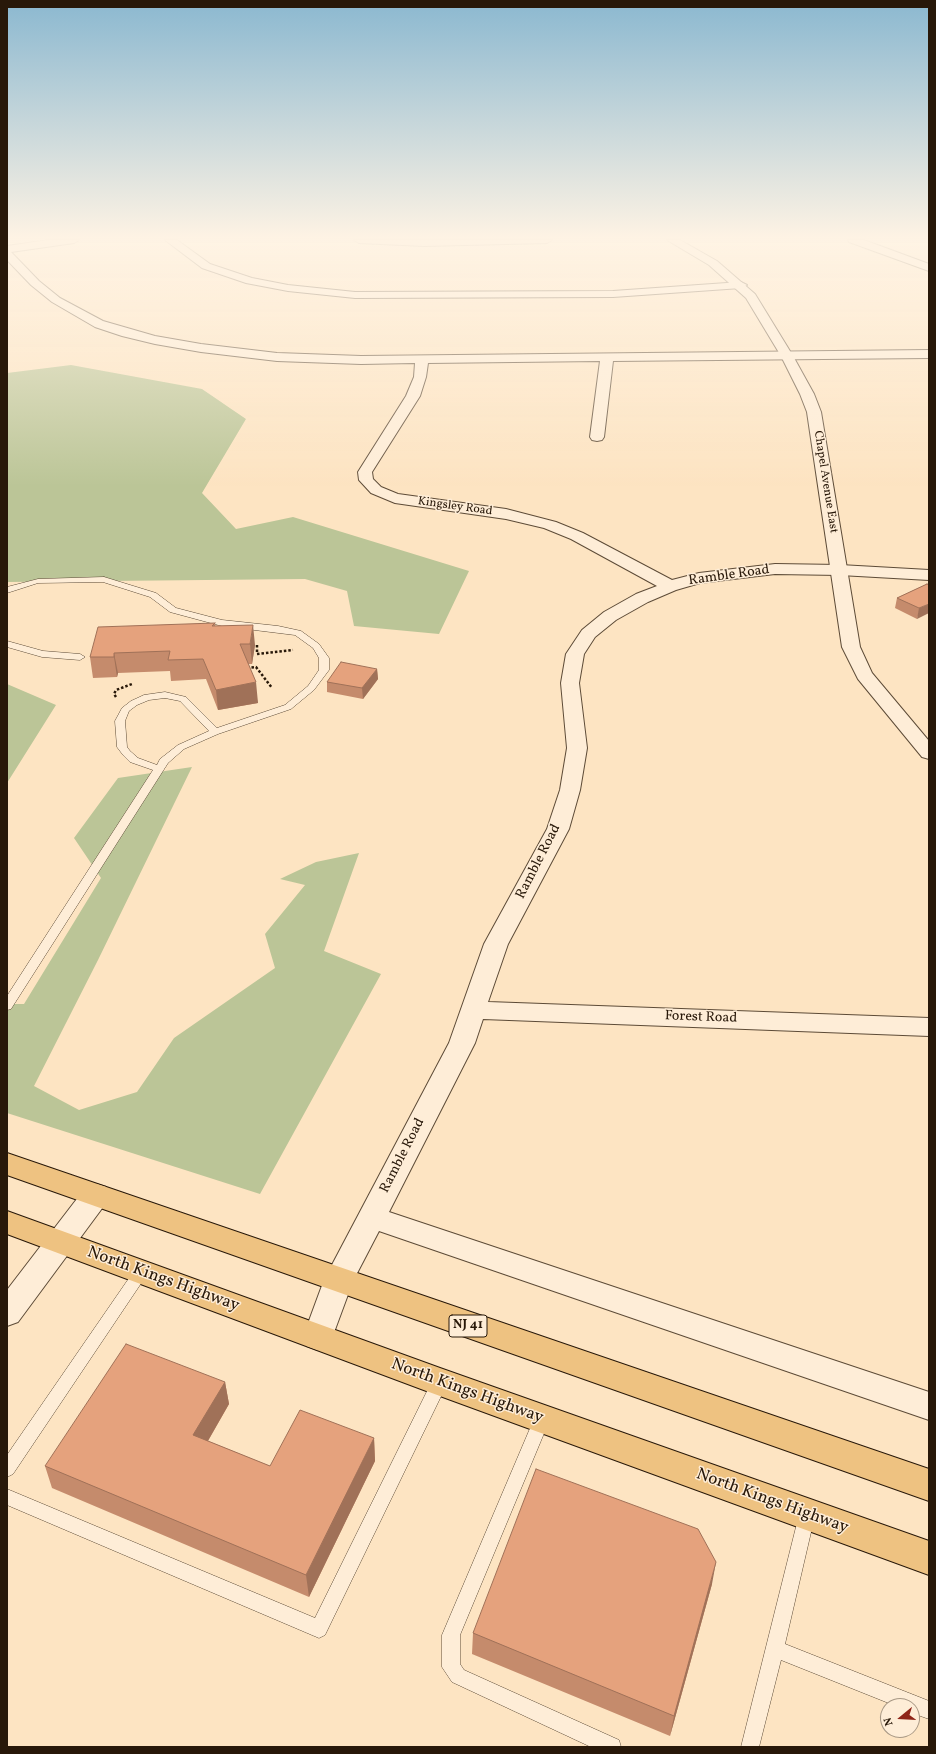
<!DOCTYPE html>
<html>
<head>
<meta charset="utf-8">
<style>
	body { margin:0 }
	#map { position:relative; width:936px; height:1754px; overflow:hidden; background:#fde4c2; font-family:Vollkorn,serif }
	canvas { display:block }
	.frame { position:absolute; inset:0; border:8px solid #281809; pointer-events:none }
	.north { position:absolute; left:880px; top:1698px; width:40px; height:40px; box-sizing:border-box; background:#feedd7; border:1px solid #a89885; border-radius:50%; rotate:252deg; font-size:11px; font-weight:700; line-height:16px; text-align:center; color:#281809 }
	.north::after { content:''; display:block; margin:auto; width:14px; height:18px; background:#8f2418; clip-path:polygon(50% 0,100% 100%,50% 72%,0 100%) }
</style>
</head>
<body>
<div id="map">
<canvas width="936" height="1754"></canvas>
<div class="frame"></div>
<div class="north">N</div>
</div>
<script>
const ctx = document.querySelector('canvas').getContext('2d');
ctx.lineJoin = 'round';
function fill(path, color) {
  ctx.fillStyle = color;
  ctx.fill(path, 'evenodd');
}
function toPath(rows) {
  const path = new Path2D();
  for (const r of rows) {
    path.moveTo(r[0], r[1]);
    for (let i = 2; i < r.length; i += 2) path.lineTo(r[i], r[i + 1]);
  }
  return path;
}
function strokePath(path, color, width, dash) {
  ctx.strokeStyle = color;
  ctx.lineWidth = width;
  ctx.lineCap = dash ? 'butt' : 'round';
  ctx.setLineDash(dash || []);
  ctx.stroke(path);
}
function drawText(font, color, halo, rows, align = 'center') {
  ctx.font = font + ' Vollkorn,serif';
  ctx.lineWidth = 3;
  ctx.setLineDash([]);
  ctx.textBaseline = 'middle';
  ctx.strokeStyle = halo;
  ctx.fillStyle = color;
  for (const [text, x, y, turn = 0] of rows) {
    ctx.save();
    ctx.translate(x, y);
    ctx.rotate((+turn || 0) * Math.PI / 180);
    ctx.textAlign = isNaN(turn) ? turn : align;
    if (halo) ctx.strokeText(text, 0, 0);
    ctx.fillText(text, 0, 0);
    ctx.restore();
  }
}
fill(toPath([
	[71,365,202,389,246,419,202,493,236,529,293,517,469,571,439,634,354,626,347,591,305,579,7,582,7,373],
	[7,684,56,705,7,783],
	[192,767,98,960,34,1086,79,1110,137,1092,174,1038,275,968,265,934,305,885,280,879,316,862,359,853,324,951,381,974,260,1194,7,1113,7,1004,24,1004,101,878,74,838,118,778]
]), '#bbc597');
const service = toPath([
	[104,577,156,593,176,608,222,620,278,626,301,631,319,644,329,658,329,670,314,690,291,709,218,734,184,749,168,763,11,1009,7,1010,7,996,153,770,130,762,123,755,117,747,115,721,122,708,131,701,144,695,165,692,186,697,217,728,285,705,308,686,319,670,319,658,313,648,295,635,222,626,170,612,150,597,103,582,38,583,7,593,7,587,38,579,104,577],
	[165,698,180,701,209,731,178,745,160,759,157,765,138,758,130,751,127,747,125,721,129,711,137,705,149,700,165,698],
	[7,641,43,651,80,654,85,657,80,660,42,657,7,647,7,641],
	[141,1266,146,1268,148,1272,146,1276,13,1474,7,1477,7,1455,136,1268,141,1266],
	[440,1375,446,1377,448,1382,325,1635,319,1638,7,1505,7,1489,315,1618,434,1377,440,1375],
	[542,1412,548,1414,550,1419,460,1635,460,1664,464,1670,619,1740,621,1747,591,1747,452,1682,442,1667,442,1635,534,1419,536,1414,542,1412],
	[807,1507,813,1509,815,1515,785,1644,929,1701,929,1719,912,1713,912,1706,896,1706,781,1660,759,1747,741,1747,799,1515,801,1509,807,1507]
]);
const minor = toPath([
	[48,240,79,240,74,243,11,252,39,281,60,298,103,321,155,336,201,344,277,353,361,356,929,350,929,358,613,361,604,437,602,440,597,441,592,440,590,437,600,361,428,363,426,377,420,396,372,472,373,479,381,487,398,494,506,509,556,522,583,533,672,580,699,573,775,564,840,565,929,570,929,580,840,575,775,574,700,583,676,590,648,602,616,620,595,637,584,654,579,683,587,748,580,790,569,829,508,944,488,1002,929,1018,929,1036,483,1019,475,1043,389,1212,929,1392,929,1420,379,1231,353,1281,329,1346,318,1350,307,1346,303,1337,324,1280,449,1043,484,944,547,829,560,790,567,748,561,683,566,654,582,630,604,612,636,594,657,586,571,539,544,528,506,519,395,503,371,493,359,480,358,472,406,396,414,377,415,363,361,364,277,361,201,352,155,344,122,336,95,327,52,302,31,285,7,260,7,246,48,240],
	[165,240,177,240,210,264,252,278,288,285,355,292,613,291,741,282,747,285,741,288,613,297,355,298,288,291,246,283,202,268,165,240],
	[354,240,552,240,547,243,424,246,359,243,354,240],
	[848,240,864,240,929,264,929,271,849,242,848,240],
	[96,1184,106,1187,110,1195,106,1203,18,1322,7,1326,7,1290,86,1187,96,1184]
]);
const tertiary = toPath([
	[667,240,680,240,717,261,755,294,793,356,814,394,821,412,860,647,872,673,929,741,929,759,922,757,858,679,842,647,807,412,800,394,781,356,746,298,709,265,667,240]
]);
const primary = toPath([
	[7,1153,929,1469,929,1501,7,1175,7,1153],
	[7,1211,440,1368,929,1541,929,1575,429,1392,7,1234,7,1211]
]);
strokePath(service, '#5d4b37', 1);
strokePath(minor, '#5d4b37', 2);
strokePath(tertiary, '#5d4b37', 2);
strokePath(primary, '#281809', 2);
strokePath(toPath([
	[257,645,257,654,293,650],
	[247,668,256,667,272,688],
	[116,697,114,694,116,690,132,684]
]), '#281809', 2.5, [2.5, 2]);
fill(service, '#feedd7');
fill(minor, '#feedd7');
fill(tertiary, '#feedd7');
fill(primary, '#eec281');
fill(toPath([
	[927,584,917,619,895,608,897,598],
	[215,623,215,626,255,645,252,664,248,664,258,703,218,710,206,679,171,681,170,671,118,673,117,677,93,678,90,657],
	[377,669,378,679,363,699,327,692,327,682],
	[225,1382,229,1404,208,1441,270,1466,374,1438,375,1461,309,1597,52,1488,45,1466],
	[712,1584,670,1736,472,1654,473,1633]
]), '#c58b6c');
fill(toPath([
	[929,604,929,613,917,619,919,608],
	[253,625,255,645,252,664,250,644],
	[114,653,118,673,117,677,114,657],
	[377,669,378,679,363,699,362,688],
	[256,682,258,703,218,710,216,690],
	[225,1382,229,1404,198,1458,193,1435],
	[374,1438,375,1461,309,1597,306,1575],
	[716,1562,712,1584,670,1736,674,1716]
]), '#a07158');
const building = toPath([
	[927,584,929,585,929,604,919,608,897,598,927,584],
	[215,623,212,626,253,625,250,644,240,644,256,682,216,690,203,659,168,660,170,651,114,653,114,657,90,657,98,627,215,623],
	[341,662,377,669,362,688,327,682,341,662],
	[126,1344,225,1382,193,1435,270,1466,300,1410,374,1438,306,1575,45,1466,126,1344],
	[536,1469,698,1529,716,1562,674,1716,473,1633,536,1469]
]);
fill(building, '#e5a27d');
strokePath(building, '#a07158', 1);
const sky = ctx.createLinearGradient(0, 0, 0, 486);
sky.addColorStop(0, '#8bb8d0');
sky.addColorStop(0.49, '#fef3e4');
sky.addColorStop(1, '#fef3e400');
ctx.fillStyle = sky;
ctx.fillRect(0, 0, 936, 486);
drawText('12px', '#281809', '#feedd7', [
	["Chapel Avenue East",825,482,81],
	["Kingsley Road",455,507,8]
]);
for (const [x, y, w] of [
	[468,1326,38]
]) {
  const box = new Path2D();
  box.roundRect(x - w / 2, y - 11, w, 22, 3);
  ctx.fillStyle = '#feedd7';
  ctx.fill(box);
  strokePath(box, '#281809', 1);
}
drawText('bold 13px', '#281809', null, [
	["NJ 41",468,1326]
]);
drawText('14px', '#281809', '#feedd7', [
	["Ramble Road",729,576,-8],
	["Ramble Road",539,862,-63],
	["Forest Road",701,1018,2],
	["Ramble Road",403,1156,-63]
]);
drawText('17px', '#281809', '#feedd7', [
	["North Kings Highway",163,1280,20],
	["North Kings Highway",467,1392,20],
	["North Kings Highway",772,1502,20]
]);
</script>
</body>
</html>
